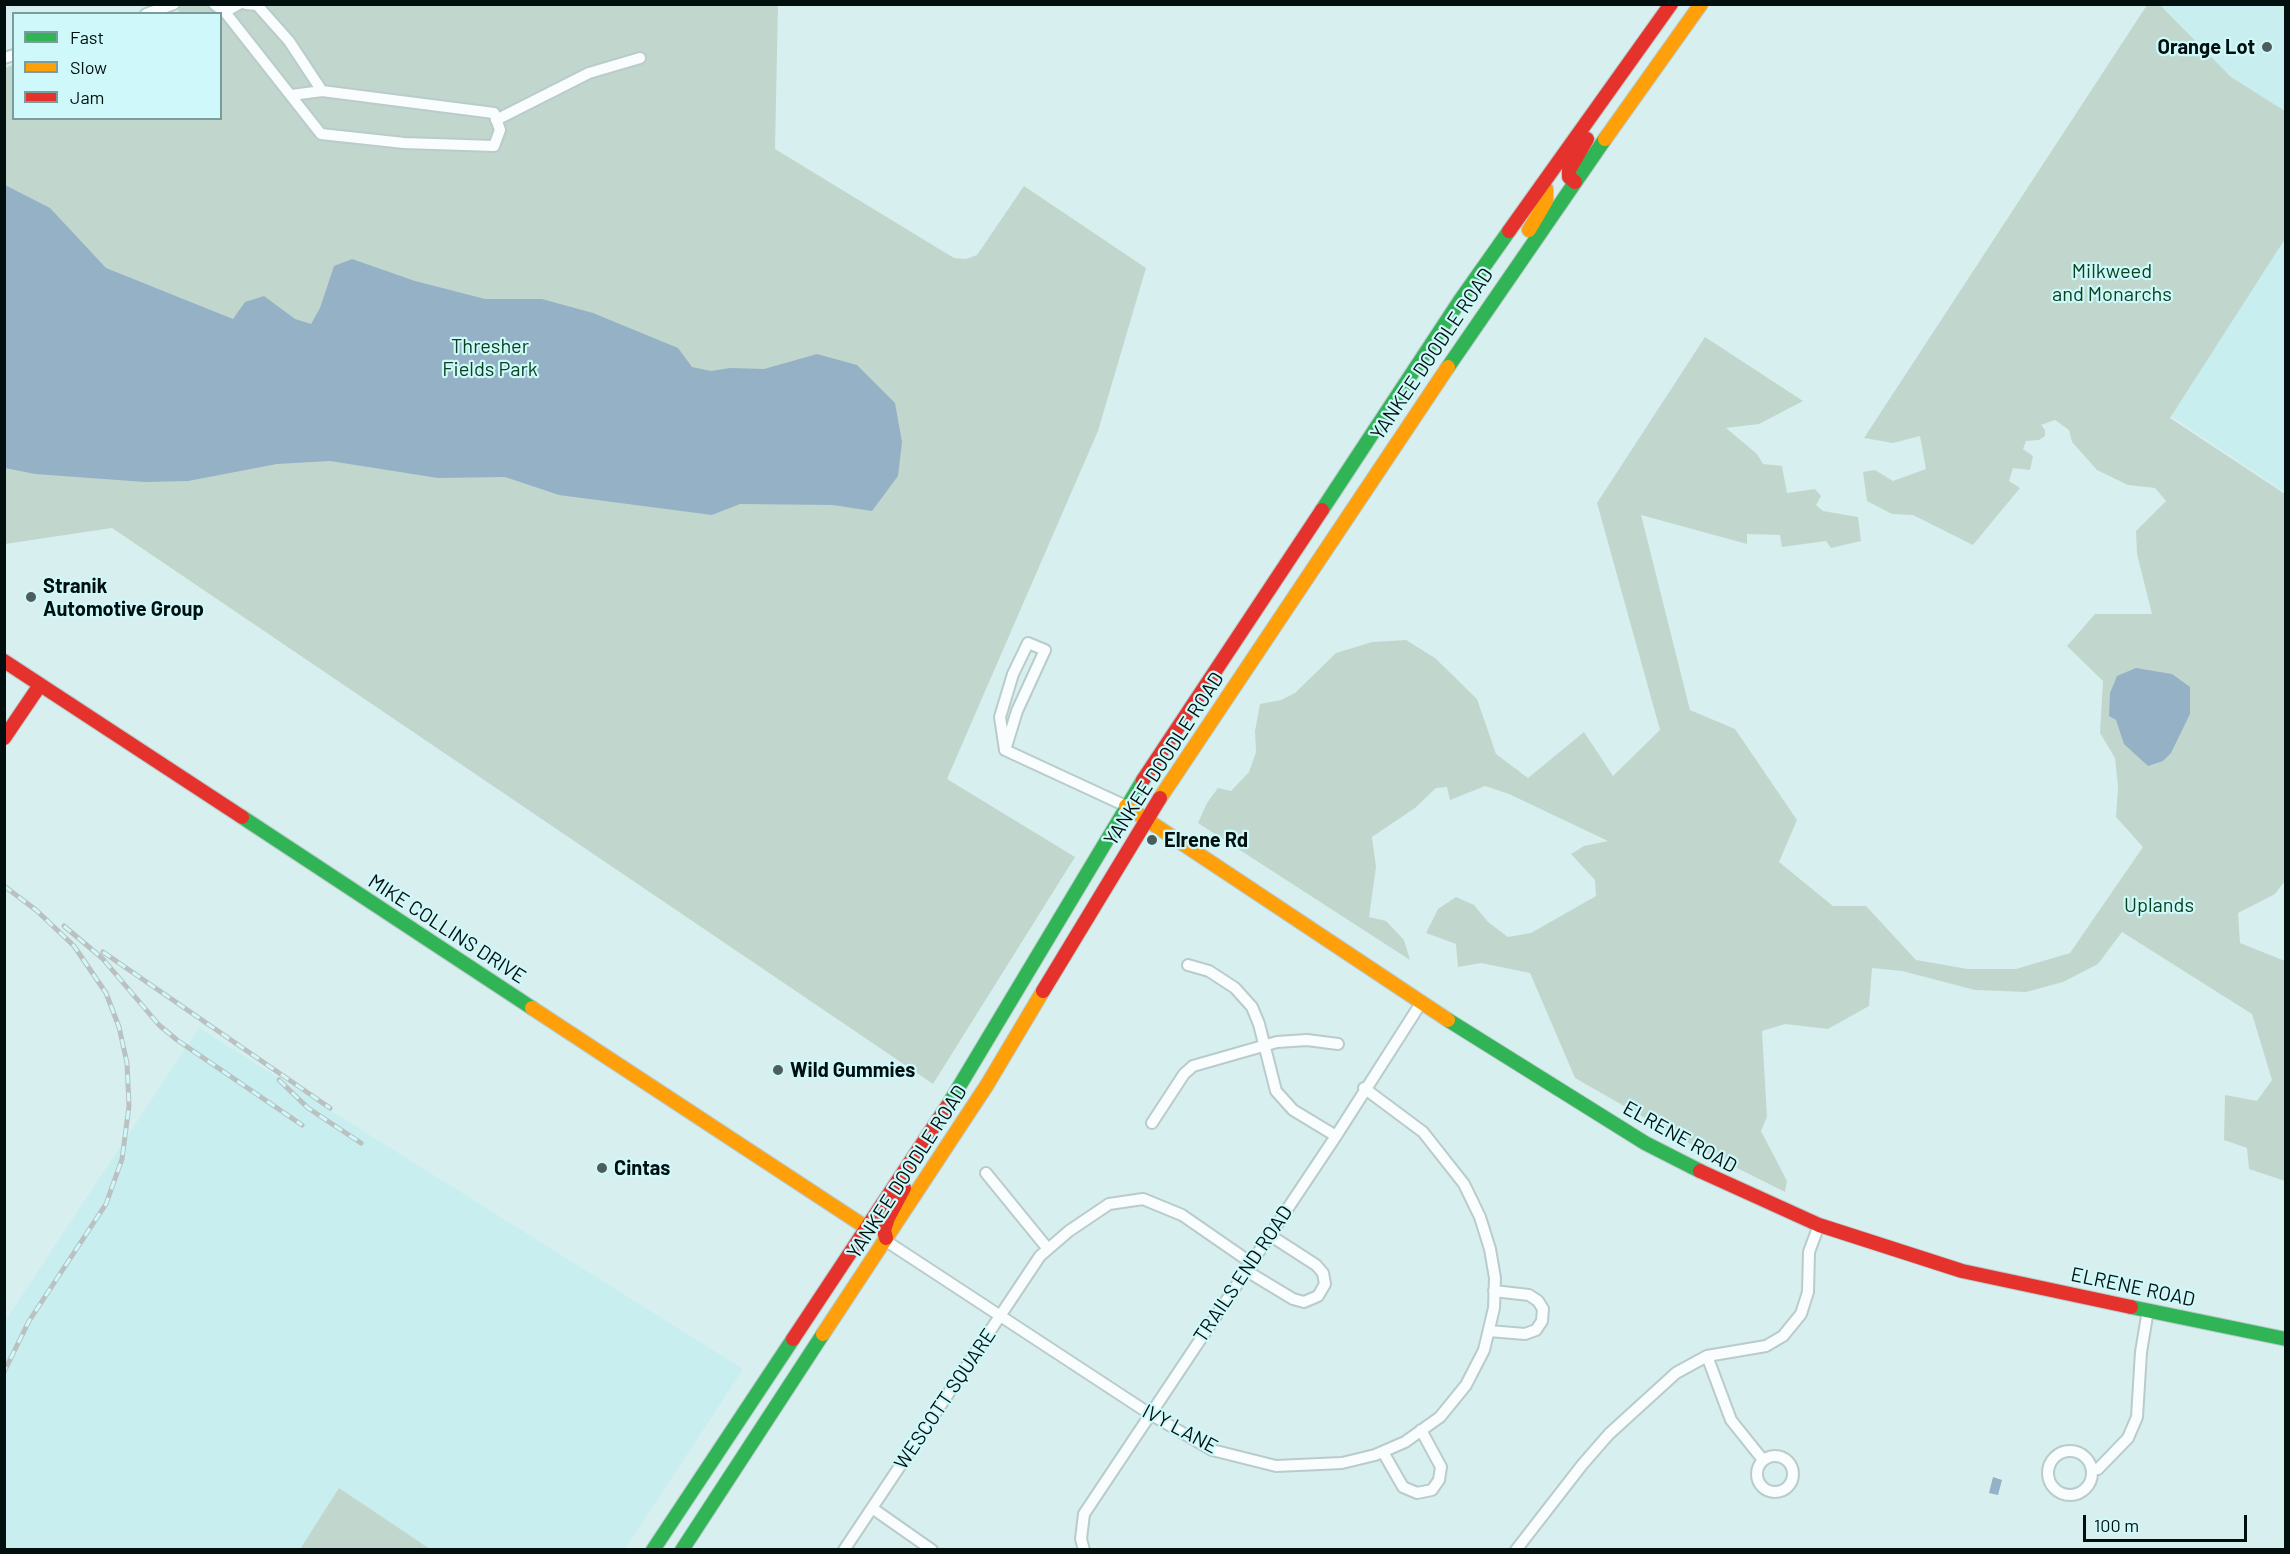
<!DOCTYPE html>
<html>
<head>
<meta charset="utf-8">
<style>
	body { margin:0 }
	#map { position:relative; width:2290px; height:1554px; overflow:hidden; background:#d8efef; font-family:Barlow,sans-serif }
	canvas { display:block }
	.frame { position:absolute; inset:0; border:6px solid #020f0f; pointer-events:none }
	.legend { position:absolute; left:12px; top:12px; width:210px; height:108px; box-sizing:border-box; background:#cef8f9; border:2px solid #7c9b9b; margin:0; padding:8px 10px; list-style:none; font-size:18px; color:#020f0f }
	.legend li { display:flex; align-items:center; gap:12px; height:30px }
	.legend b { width:30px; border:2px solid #7c9b9b }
	.scale { position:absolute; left:2083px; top:1515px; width:164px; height:27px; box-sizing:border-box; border:3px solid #020f0f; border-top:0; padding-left:8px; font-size:18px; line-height:21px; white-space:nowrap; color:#020f0f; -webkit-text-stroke:4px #cef8f9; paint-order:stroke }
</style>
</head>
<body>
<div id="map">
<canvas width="2290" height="1554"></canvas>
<div class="frame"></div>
<ul class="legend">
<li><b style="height:8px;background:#30b455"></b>Fast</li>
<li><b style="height:8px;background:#ff9f0a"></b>Slow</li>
<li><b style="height:8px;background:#e5322d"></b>Jam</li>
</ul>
<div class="scale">100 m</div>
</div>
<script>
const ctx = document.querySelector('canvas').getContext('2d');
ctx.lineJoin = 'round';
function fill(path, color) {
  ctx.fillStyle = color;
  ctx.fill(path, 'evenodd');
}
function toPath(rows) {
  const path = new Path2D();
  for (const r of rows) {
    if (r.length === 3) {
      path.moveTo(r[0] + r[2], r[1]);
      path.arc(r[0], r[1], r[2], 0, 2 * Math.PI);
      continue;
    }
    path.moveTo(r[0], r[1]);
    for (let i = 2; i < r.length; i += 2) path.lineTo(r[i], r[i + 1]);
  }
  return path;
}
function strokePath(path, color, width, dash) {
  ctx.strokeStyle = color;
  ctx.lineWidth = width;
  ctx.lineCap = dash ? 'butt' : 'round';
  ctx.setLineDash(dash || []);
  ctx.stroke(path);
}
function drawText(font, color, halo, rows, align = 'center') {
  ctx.font = font + ' Barlow,sans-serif';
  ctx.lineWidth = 4.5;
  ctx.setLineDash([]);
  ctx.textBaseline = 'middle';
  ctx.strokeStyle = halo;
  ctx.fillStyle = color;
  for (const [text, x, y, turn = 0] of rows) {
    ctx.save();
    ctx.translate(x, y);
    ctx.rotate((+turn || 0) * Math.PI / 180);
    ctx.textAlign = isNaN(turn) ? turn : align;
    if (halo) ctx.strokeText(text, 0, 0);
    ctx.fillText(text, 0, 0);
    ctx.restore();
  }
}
fill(toPath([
	[2160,5,2285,5,2285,111,2231,77],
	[2285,239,2285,492,2171,416],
	[199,1028,743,1369,625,1549,430,1549,339,1488,300,1549,5,1550,5,1321]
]), '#c8eef0');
fill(toPath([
	[180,5,778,5,775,149,954,258,966,259,977,255,1024,186,1146,268,1098,431,947,779,1075,857,933,1084,112,528,5,544,4,68,13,65,14,118,220,118,220,14,174,13,178,12],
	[2147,5,2160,5,2231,77,2285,111,2285,239,2170,418,2285,494,2285,881,2275,894,2238,913,2240,943,2285,961,2285,1181,2249,1169,2247,1148,2224,1140,2225,1095,2257,1101,2272,1080,2252,1014,2122,932,2098,964,2063,982,2026,992,1975,990,1902,971,1872,968,1869,1006,1828,1029,1785,1024,1762,1031,1767,1117,1761,1131,1787,1181,1785,1192,1701,1150,1575,1078,1530,973,1481,963,1458,967,1456,944,1426,933,1438,909,1456,897,1474,905,1488,922,1508,937,1531,933,1596,896,1595,880,1571,854,1584,846,1608,841,1509,794,1485,786,1450,800,1447,787,1436,788,1415,808,1372,837,1376,867,1369,917,1386,921,1404,940,1410,960,1198,823,1207,803,1218,788,1231,791,1249,772,1256,752,1255,731,1260,704,1281,700,1295,693,1336,653,1372,642,1406,640,1435,658,1477,699,1496,754,1528,778,1584,732,1613,776,1660,730,1597,503,1705,337,1803,401,1759,424,1726,428,1757,454,1763,464,1782,466,1787,493,1815,489,1821,496,1816,505,1823,511,1858,517,1861,541,1831,548,1826,541,1782,547,1780,535,1747,534,1747,544,1641,515,1690,710,1735,729,1797,820,1779,862,1833,906,1866,906,1916,960,1968,969,2016,969,2070,953,2143,847,2116,817,2118,787,2115,758,2100,733,2103,681,2067,646,2095,614,2152,614,2137,554,2136,531,2166,501,2155,488,2128,485,2097,470,2072,442,2069,430,2055,420,2041,425,2045,430,2045,436,2039,440,2026,441,2023,449,2033,456,2030,470,2013,468,2009,481,2020,488,1973,545,1913,515,1892,514,1867,501,1863,472,1875,470,1893,481,1926,469,1920,436,1893,443,1864,438],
	[339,1488,430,1549,300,1549]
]), '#c1d7cd');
fill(toPath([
	[5,185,50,208,106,268,233,319,245,302,264,296,295,319,311,324,320,308,334,266,352,259,415,281,485,299,542,299,593,313,678,348,692,367,711,371,730,368,764,369,817,354,857,365,895,403,902,442,898,476,872,511,833,505,740,504,712,515,559,495,505,477,438,478,330,461,277,464,188,481,145,482,35,474,5,468],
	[2136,668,2172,674,2190,687,2190,714,2171,753,2163,761,2148,766,2124,744,2116,720,2109,716,2110,693,2117,676],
	[1993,1477,2002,1480,1998,1495,1989,1493]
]), '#95b1c6');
const street = toPath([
	[214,4,225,12,321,134,404,143,494,146,500,130,494,113,322,91,292,95],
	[246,4,257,5,289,41,322,91],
	[225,12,239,4],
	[146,14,174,4],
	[4,58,14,55],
	[496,120,589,73,640,58],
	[1005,750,1000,717,1013,674,1028,643,1045,650,1017,711,1005,750,1126,806],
	[1188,965,1209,971,1235,988,1252,1007,1259,1024,1276,1091,1293,1110,1336,1136],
	[1152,1123,1184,1074,1193,1066,1277,1042,1307,1040,1338,1044],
	[986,1173,1048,1249],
	[886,1241,1150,1414,1212,1450,1276,1466,1342,1463,1375,1455,1405,1442,1440,1417,1466,1385,1484,1350,1494,1308,1495,1278,1490,1249,1480,1217,1464,1184,1423,1132,1364,1088],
	[1245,1270,1293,1299,1304,1302,1318,1296,1325,1284,1323,1273,1316,1265,1268,1234],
	[1489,1331,1525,1334,1536,1330,1542,1321,1543,1309,1538,1301,1529,1295,1494,1291],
	[1707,1356,1731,1420,1763,1460],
	[2070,1473,22],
	[1383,1452,1403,1487,1417,1493,1432,1490,1439,1480,1441,1467,1421,1430],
	[1775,1474,18],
	[2092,1470,2098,1469,2128,1438,2137,1417,2141,1352,2148,1310],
	[872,1508,932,1550],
	[844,1550,1040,1256,1069,1231,1109,1204,1143,1199,1182,1215,1250,1262],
	[1084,1550,1081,1539,1084,1514,1336,1136,1421,1003],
	[1516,1550,1582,1465,1609,1434,1676,1373,1707,1356,1766,1346,1783,1336,1801,1314,1808,1292,1809,1252,1819,1225]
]);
const fast = toPath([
	[1448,367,1605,139],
	[1322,510,1461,299,1509,231],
	[242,817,532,1008],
	[1448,1020,1645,1143,1700,1171],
	[948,1105,1143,780],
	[2131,1307,2286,1339],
	[653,1550,793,1339],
	[682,1550,823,1334]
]);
const slow = toPath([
	[1605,139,1701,4],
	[1529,230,1546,201,1546,189,1542,185],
	[1160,798,1448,367],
	[1126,806,1448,1020],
	[532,1008,867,1228],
	[823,1334,987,1085,1043,991]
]);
const jam = toPath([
	[1575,182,1569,177,1569,170,1587,139],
	[1509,231,1671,4],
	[4,661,242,817],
	[4,738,40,685],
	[1143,780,1322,510],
	[1043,991,1160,798],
	[1700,1171,1819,1225,1962,1271,2131,1307],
	[886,1238,884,1230,888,1218,904,1188],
	[793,1339,948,1105]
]);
strokePath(street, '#b9cbcb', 14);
strokePath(fast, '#b9cbcb', 16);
strokePath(slow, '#b9cbcb', 16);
strokePath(jam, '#b9cbcb', 16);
strokePath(street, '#f9fdfd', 10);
strokePath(fast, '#30b455', 14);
strokePath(slow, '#ff9f0a', 14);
strokePath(jam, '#e5322d', 14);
const rail = toPath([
	[4,886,36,910,74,946,106,993,119,1027,127,1063,129,1106,122,1159,106,1204,29,1321,4,1372],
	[64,926,102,958,159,1025,177,1040,302,1125],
	[103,952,330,1108],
	[279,1080,308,1108,361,1143]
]);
strokePath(rail, '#bbc1c1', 5);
strokePath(rail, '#cef8f9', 3, [9]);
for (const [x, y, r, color] of [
	[2267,47,6,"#4d5d5d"],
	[31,597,6,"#4d5d5d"],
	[1152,840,6,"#4d5d5d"],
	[778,1070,6,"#4d5d5d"],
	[602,1168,6,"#4d5d5d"]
]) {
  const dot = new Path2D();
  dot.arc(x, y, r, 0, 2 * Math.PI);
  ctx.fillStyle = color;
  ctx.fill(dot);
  strokePath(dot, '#cef8f9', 2);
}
drawText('bold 20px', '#020f0f', '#cef8f9', [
	["Orange Lot",2255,47,"right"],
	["Stranik",43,586],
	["Automotive Group",43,609],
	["Elrene Rd",1164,840],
	["Wild Gummies",790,1070],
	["Cintas",614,1168]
], 'left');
drawText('20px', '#08431d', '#cef8f9', [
	["Milkweed",2112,271],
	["and Monarchs",2112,294],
	["Thresher",490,346],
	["Fields Park",490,369],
	["Uplands",2159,905]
]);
drawText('20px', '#020f0f', '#cef8f9', [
	["YANKEE DOODLE ROAD",1432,354,-56],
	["YANKEE DOODLE ROAD",1164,759,-57],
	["MIKE COLLINS DRIVE",447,929,33],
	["ELRENE ROAD",1680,1137,29],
	["YANKEE DOODLE ROAD",907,1172,-57],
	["TRAILS END ROAD",1243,1274,-56],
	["ELRENE ROAD",2133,1287,12],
	["WESCOTT SQUARE",945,1399,-56],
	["IVY LANE",1180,1429,28]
]);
</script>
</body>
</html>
